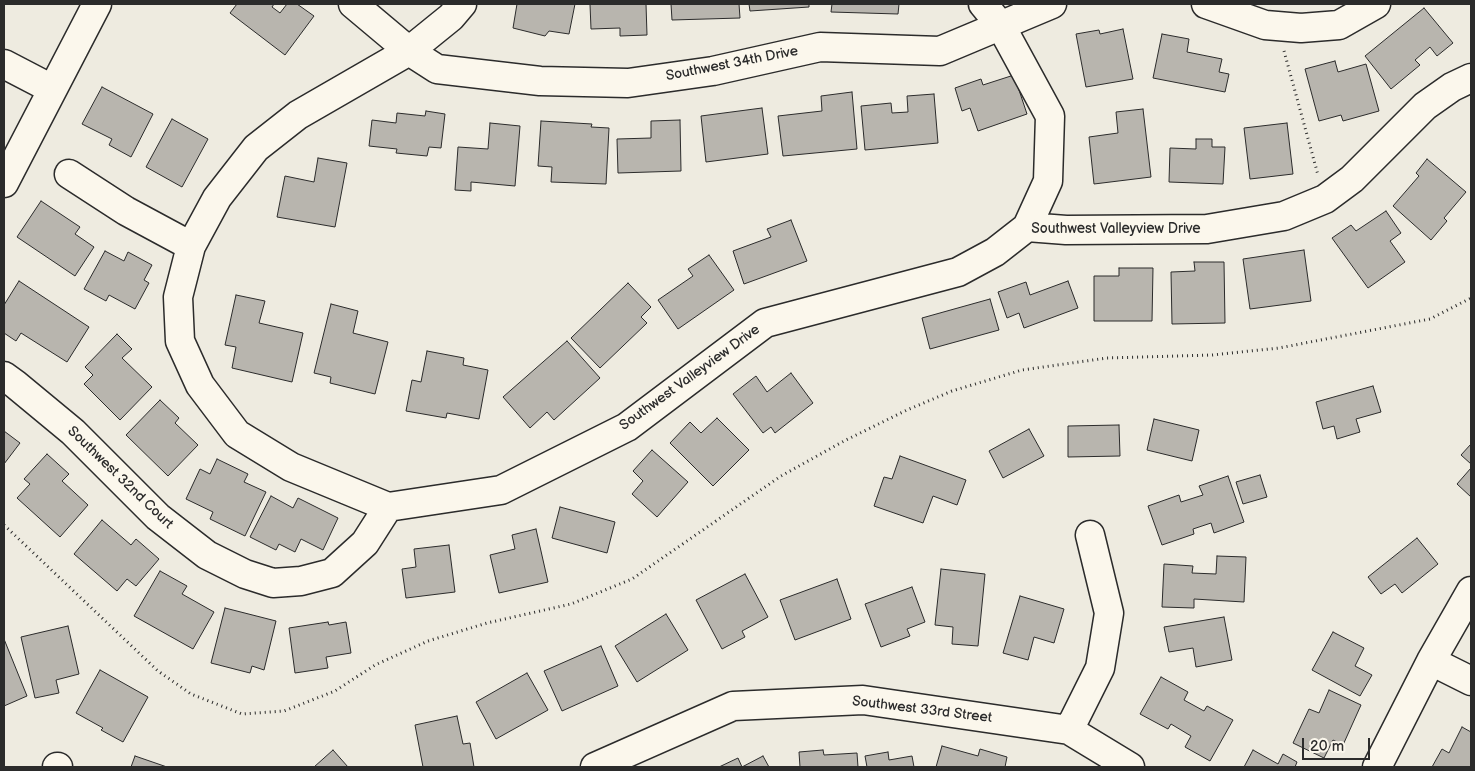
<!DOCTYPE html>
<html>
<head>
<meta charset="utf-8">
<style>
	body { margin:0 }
	#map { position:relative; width:1475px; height:771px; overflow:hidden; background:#eeebe0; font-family:"Balsamiq Sans",sans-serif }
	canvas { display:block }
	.frame { position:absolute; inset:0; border:5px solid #2b2b2b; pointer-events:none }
	.scale { position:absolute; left:1302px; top:738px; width:68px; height:22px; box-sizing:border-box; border:2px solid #2b2b2b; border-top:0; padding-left:6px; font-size:15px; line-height:18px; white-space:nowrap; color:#2b2b2b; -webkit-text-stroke:4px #fbf7ec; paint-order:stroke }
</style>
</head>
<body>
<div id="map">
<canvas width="1475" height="771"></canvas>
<div class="frame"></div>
<div class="scale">20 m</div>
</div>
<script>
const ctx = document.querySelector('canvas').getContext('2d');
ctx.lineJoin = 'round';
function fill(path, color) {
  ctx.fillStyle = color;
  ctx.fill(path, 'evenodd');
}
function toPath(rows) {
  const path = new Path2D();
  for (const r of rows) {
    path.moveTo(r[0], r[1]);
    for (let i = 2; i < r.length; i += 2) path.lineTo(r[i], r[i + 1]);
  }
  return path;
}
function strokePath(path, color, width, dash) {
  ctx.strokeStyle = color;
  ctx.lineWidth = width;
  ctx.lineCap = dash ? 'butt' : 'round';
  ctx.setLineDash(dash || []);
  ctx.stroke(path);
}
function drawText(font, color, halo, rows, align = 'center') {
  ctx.font = font + ' "Balsamiq Sans",sans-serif';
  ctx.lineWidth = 5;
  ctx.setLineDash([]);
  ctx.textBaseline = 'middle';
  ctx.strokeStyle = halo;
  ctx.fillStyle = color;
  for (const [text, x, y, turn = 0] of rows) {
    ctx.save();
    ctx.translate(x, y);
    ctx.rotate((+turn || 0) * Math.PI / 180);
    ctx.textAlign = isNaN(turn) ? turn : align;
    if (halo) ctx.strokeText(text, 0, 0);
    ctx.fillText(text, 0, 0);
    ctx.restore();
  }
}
const building = toPath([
	[237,4,274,4,272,7,280,13,287,4,297,4,314,16,285,55,230,13,237,4],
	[517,4,575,4,569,34,549,31,545,36,513,28,517,4],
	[590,4,646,4,647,35,620,36,620,28,591,29,590,4],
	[671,4,739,4,740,18,672,20,671,4],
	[749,4,809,4,809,7,750,11,749,4],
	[832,4,899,4,898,14,831,12,832,4],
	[1424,8,1453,43,1437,56,1430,47,1415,60,1420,65,1391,89,1365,56,1424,8],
	[1123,29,1133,79,1086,87,1076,34,1099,30,1100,34,1123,29],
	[1162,34,1189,39,1187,52,1222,59,1219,72,1229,74,1225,92,1153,78,1162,34],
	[1335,61,1338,72,1366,64,1379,111,1343,121,1341,115,1319,121,1305,69,1335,61],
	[1014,75,1027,114,978,131,970,108,962,111,955,88,981,79,983,85,1014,75],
	[102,87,153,114,131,157,109,145,112,139,82,124,102,87],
	[852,92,857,149,783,156,778,116,822,111,821,96,852,92],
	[934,94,938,143,865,150,861,106,891,103,892,113,908,112,907,96,934,94],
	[762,108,768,154,706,162,701,116,762,108],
	[1143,109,1151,177,1094,184,1089,137,1118,133,1116,112,1143,109],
	[426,111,445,114,441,148,429,147,427,156,396,153,397,149,369,146,372,120,396,123,397,113,425,116,426,111],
	[172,119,208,139,182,187,146,167,172,119],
	[680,120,681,171,618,173,617,139,651,138,651,121,680,120],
	[541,121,592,124,591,127,609,128,606,184,551,182,552,167,538,166,541,121],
	[490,123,520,126,515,186,471,182,471,191,455,190,458,147,488,149,490,123],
	[1287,123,1293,174,1250,179,1244,128,1287,123],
	[1196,139,1212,139,1212,147,1225,147,1223,184,1169,182,1170,148,1196,149,1196,139],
	[318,158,347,163,335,227,277,217,285,176,314,182,318,158],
	[1427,159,1466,192,1444,218,1447,221,1431,240,1393,206,1419,176,1416,173,1427,159],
	[41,201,80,227,75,234,94,247,75,276,17,237,41,201],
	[1386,211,1401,233,1390,241,1405,262,1368,288,1332,238,1351,225,1356,231,1386,211],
	[791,220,807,261,744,284,733,251,771,237,767,229,791,220],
	[1304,250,1311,301,1250,309,1243,259,1304,250],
	[105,251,124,261,128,252,152,265,144,280,149,283,135,309,109,295,106,301,84,289,105,251],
	[709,255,734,290,678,329,658,300,693,276,688,269,709,255],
	[1194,262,1224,262,1225,323,1172,324,1171,272,1195,271,1194,262],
	[1119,268,1153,268,1152,321,1094,321,1094,276,1119,276,1119,268],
	[19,281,89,327,67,362,21,333,16,341,4,333,4,305,19,281],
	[1068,281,1078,308,1024,328,1019,313,1007,318,998,292,1026,282,1030,295,1068,281],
	[628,283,651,307,641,317,647,323,600,368,571,338,628,283],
	[236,295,265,301,259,323,303,333,292,382,232,368,236,347,225,345,236,295],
	[990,299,999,330,930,349,922,318,990,299],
	[331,304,358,311,353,333,388,342,375,394,330,383,331,377,314,373,331,304],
	[117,334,132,349,122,358,152,387,120,420,84,384,93,375,85,367,117,334],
	[567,341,600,378,554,420,547,412,530,428,503,397,567,341],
	[427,351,464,358,463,365,488,370,479,419,447,413,446,418,406,411,412,380,421,382,427,351],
	[791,373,813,403,775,433,771,427,763,433,733,394,756,376,767,392,791,373],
	[1373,386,1381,412,1356,419,1360,432,1337,439,1334,426,1323,429,1316,402,1373,386],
	[160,400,179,418,175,423,198,445,168,476,126,435,160,400],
	[717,418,749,450,713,486,670,443,690,422,701,433,717,418],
	[1154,419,1199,430,1192,461,1147,450,1154,419],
	[1119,425,1120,456,1068,457,1068,426,1119,425],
	[1029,429,1044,456,1003,478,989,451,1029,429],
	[4,431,20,443,4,464,4,431],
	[1471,444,1471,464,1461,455,1471,444],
	[652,450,688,482,657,517,632,494,643,481,633,471,652,450],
	[47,454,69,474,62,481,88,505,60,537,17,498,30,484,24,479,47,454],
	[900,456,966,480,957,505,933,496,923,523,874,506,884,477,892,479,900,456],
	[217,459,248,474,244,482,266,492,245,536,210,519,213,512,186,499,200,469,210,474,217,459],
	[1471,468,1471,497,1457,484,1471,468],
	[1260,475,1267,497,1243,504,1236,482,1260,475],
	[1228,476,1244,522,1214,533,1211,523,1193,529,1194,534,1162,545,1148,506,1179,495,1181,502,1203,495,1199,486,1228,476],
	[271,496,293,508,298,498,338,518,323,550,301,539,295,552,279,544,276,550,250,537,271,496],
	[560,507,615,522,607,553,552,538,560,507],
	[102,520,131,545,136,539,159,559,136,586,127,579,117,591,74,554,102,520],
	[536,529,548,582,499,593,490,555,515,549,512,535,536,529],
	[1417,538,1438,564,1402,593,1395,584,1381,594,1368,577,1417,538],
	[449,545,455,592,406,598,402,569,416,567,414,549,449,545],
	[1217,556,1246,557,1244,602,1194,599,1194,608,1162,607,1164,564,1193,566,1192,573,1216,574,1217,556],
	[941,569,985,574,978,646,952,644,953,627,935,625,941,569],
	[160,571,187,586,182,594,214,612,193,649,134,616,160,571],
	[745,574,768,617,742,631,745,637,722,649,696,600,745,574],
	[837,579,851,619,795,640,780,600,837,579],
	[912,587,925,622,907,629,910,636,881,647,865,604,912,587],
	[1020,596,1064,609,1054,643,1034,637,1028,660,1003,653,1020,596],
	[225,608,276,621,264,670,252,666,250,673,211,663,225,608],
	[666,614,688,650,637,682,615,646,666,614],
	[1224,617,1232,660,1196,667,1193,648,1169,652,1164,627,1224,617],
	[328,622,329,625,346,622,351,653,326,657,328,668,295,673,289,628,328,622],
	[68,626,79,674,56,680,59,693,35,698,21,637,68,626],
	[1333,632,1364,648,1355,666,1372,675,1360,696,1312,670,1333,632],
	[4,639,27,696,4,706,4,639],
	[601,646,618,686,562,711,544,671,601,646],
	[100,670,148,697,123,742,101,730,103,728,76,713,100,670],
	[527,673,548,710,496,739,476,702,527,673],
	[1161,677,1188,692,1184,700,1204,711,1207,706,1233,720,1210,761,1185,747,1191,736,1171,724,1168,729,1140,714,1161,677],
	[1329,690,1361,705,1343,745,1333,740,1324,758,1293,743,1309,709,1319,713,1329,690],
	[457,716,463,744,470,743,474,767,423,767,415,725,457,716],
	[1462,727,1471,732,1471,764,1470,767,1432,767,1442,749,1449,753,1462,727],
	[942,746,978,756,980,749,1007,757,1005,767,936,767,942,746],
	[333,750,348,767,314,767,333,750],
	[823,750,824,755,857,753,858,767,800,767,799,752,823,750],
	[1253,750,1278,764,1283,754,1297,762,1295,767,1244,767,1253,750],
	[888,752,889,760,912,756,914,767,867,767,865,756,888,752],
	[135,756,167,767,131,767,135,756],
	[763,756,769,767,719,767,738,758,742,767,763,756]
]);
fill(building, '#b8b5ae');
strokePath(building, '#2b2b2b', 1);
const minor = toPath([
	[353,4,409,51,437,69,540,81,628,83,713,71,820,47,940,51,1052,4],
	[462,4,451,17,409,51,298,115,256,148,217,198,191,246,178,297,180,341,200,385,237,434,291,467,388,507,501,490,627,427,765,323,958,272,995,252,1027,227,1066,230,1207,229,1284,216,1325,199,1352,179,1425,106,1452,87,1471,78],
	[983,4,1001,26,1050,116,1048,181,1027,227],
	[1206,4,1265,25,1301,28,1339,25,1376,4],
	[4,64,52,89],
	[69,174,126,211,191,246],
	[4,183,97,4],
	[4,376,15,384,73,432,158,517,207,555,245,574,273,583,301,581,332,573,365,543,388,507],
	[1431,661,1471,681],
	[1069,730,1100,668,1109,613,1090,535],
	[57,767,58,767],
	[595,767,733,706,863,700,1069,730,1130,767],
	[1377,767,1431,661,1471,591]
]);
strokePath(minor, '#2b2b2b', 31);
strokePath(toPath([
	[1284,51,1318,175],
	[4,525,158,671,191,694,242,714,284,711,335,691,375,665,428,641,487,623,571,604,632,579,781,476,844,441,907,410,952,391,1022,370,1107,358,1212,355,1279,348,1430,319,1471,298]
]), '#2b2b2b', 3, [1, 4]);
strokePath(minor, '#fbf7ec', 28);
drawText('14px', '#2b2b2b', '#fbf7ec', [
	["Southwest 34th Drive",732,64,-11],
	["Southwest Valleyview Drive",1116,229],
	["Southwest Valleyview Drive",690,378,-36],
	["Southwest 32nd Court",120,478,44],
	["Southwest 33rd Street",922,710,7]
]);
</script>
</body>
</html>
